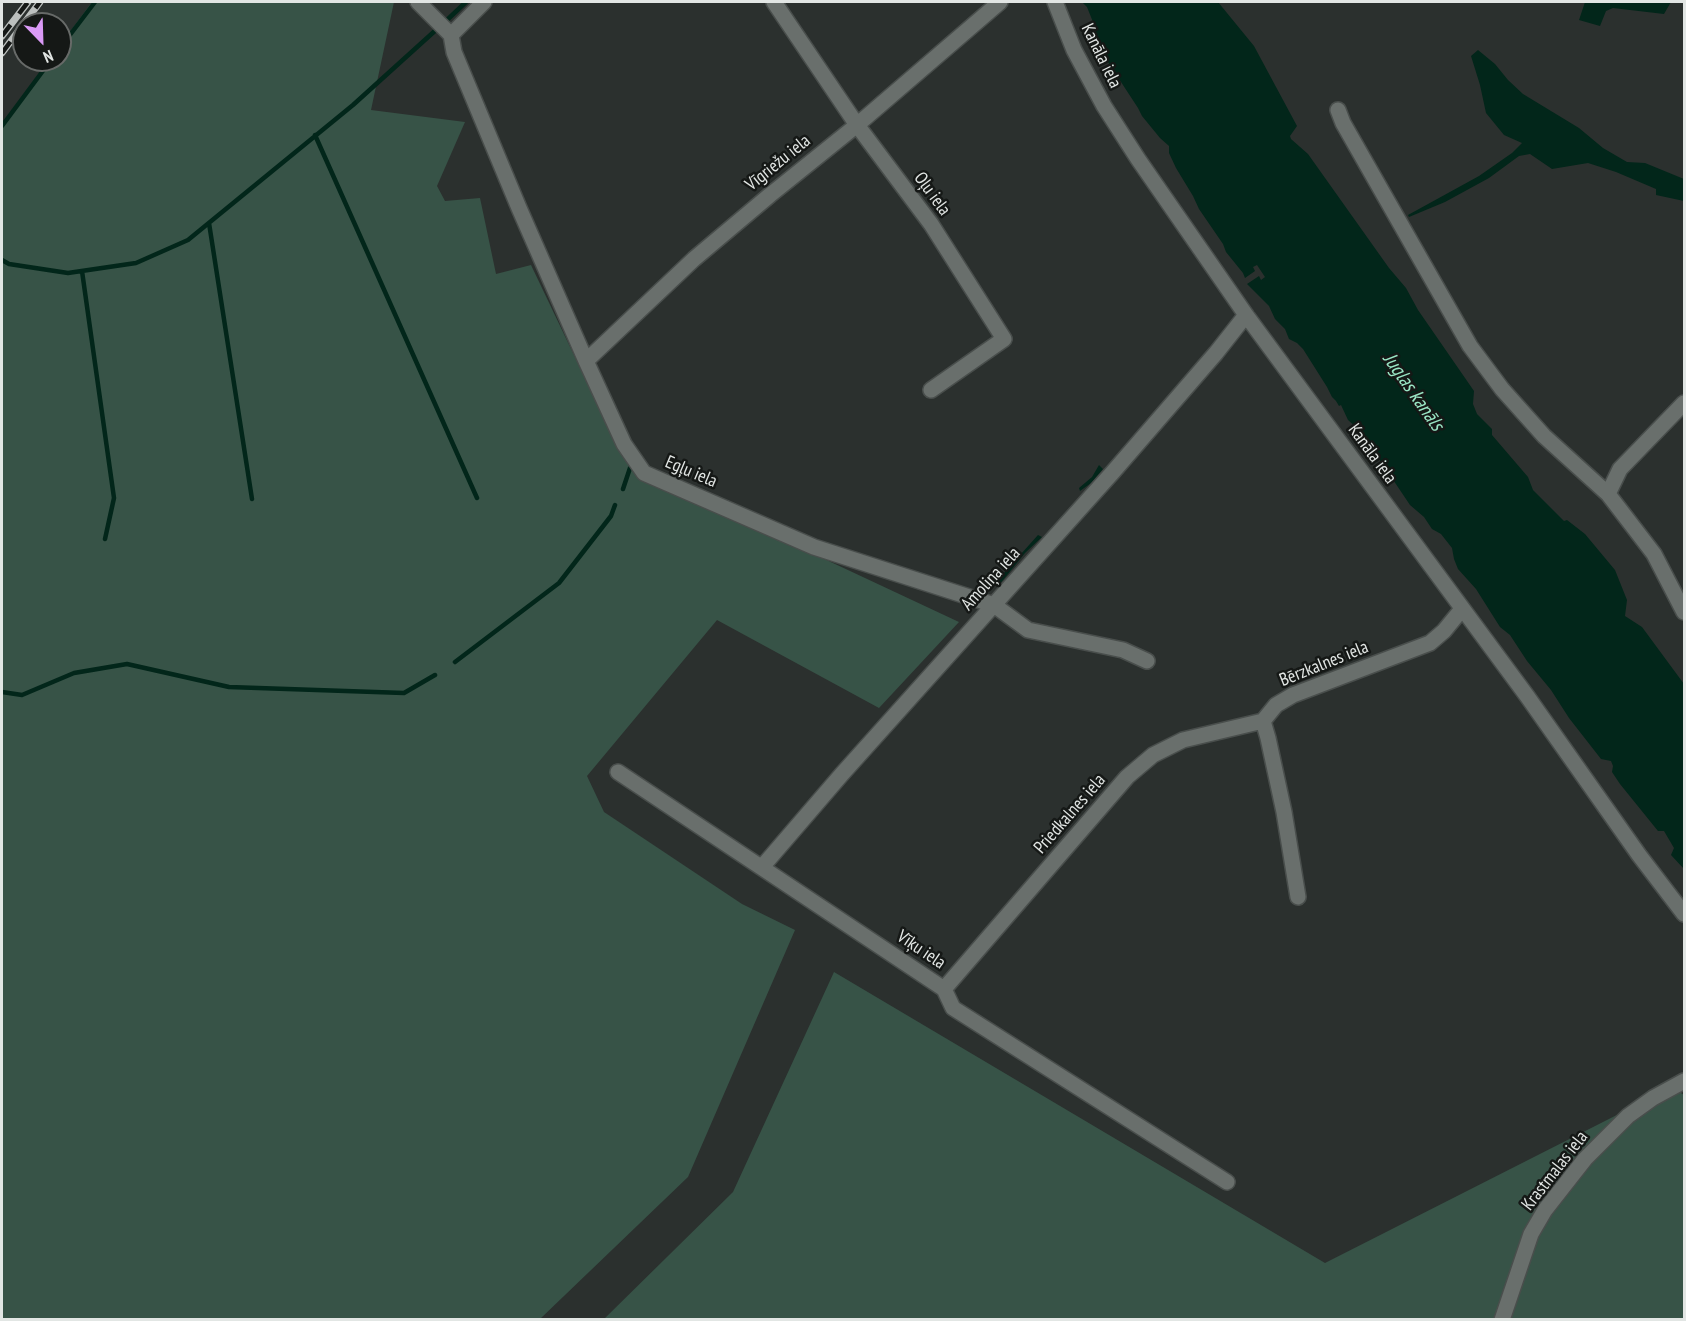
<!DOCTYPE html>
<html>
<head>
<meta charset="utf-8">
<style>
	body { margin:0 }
	#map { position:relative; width:1686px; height:1321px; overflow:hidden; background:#2b302e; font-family:"PT Sans Narrow",sans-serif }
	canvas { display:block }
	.frame { position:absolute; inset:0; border:3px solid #e2e6e4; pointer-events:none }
	.north { position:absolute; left:12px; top:12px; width:60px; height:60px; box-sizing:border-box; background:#151816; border:2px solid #676a68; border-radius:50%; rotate:157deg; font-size:16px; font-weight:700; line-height:24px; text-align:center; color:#e2e6e4 }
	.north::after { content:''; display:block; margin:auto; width:21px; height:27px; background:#da9af6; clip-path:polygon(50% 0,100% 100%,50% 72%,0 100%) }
</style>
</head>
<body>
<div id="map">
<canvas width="1686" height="1321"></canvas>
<div class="frame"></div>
<div class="north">N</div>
</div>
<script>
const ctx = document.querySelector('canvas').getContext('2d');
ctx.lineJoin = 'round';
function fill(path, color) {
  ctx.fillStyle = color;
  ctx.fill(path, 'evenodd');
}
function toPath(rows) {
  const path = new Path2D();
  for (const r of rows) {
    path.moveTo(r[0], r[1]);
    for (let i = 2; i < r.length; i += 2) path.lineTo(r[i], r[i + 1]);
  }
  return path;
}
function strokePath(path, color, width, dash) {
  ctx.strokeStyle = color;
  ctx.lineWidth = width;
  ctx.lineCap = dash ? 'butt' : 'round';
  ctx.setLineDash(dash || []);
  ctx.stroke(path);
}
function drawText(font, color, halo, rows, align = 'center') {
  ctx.font = font + ' "PT Sans Narrow",sans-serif';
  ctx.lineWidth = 5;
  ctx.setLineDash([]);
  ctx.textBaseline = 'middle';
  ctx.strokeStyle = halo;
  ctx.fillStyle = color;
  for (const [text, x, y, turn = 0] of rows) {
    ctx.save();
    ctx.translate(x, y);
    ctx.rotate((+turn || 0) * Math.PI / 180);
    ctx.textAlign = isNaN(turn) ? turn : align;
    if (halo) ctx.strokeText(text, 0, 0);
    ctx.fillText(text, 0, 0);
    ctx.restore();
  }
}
fill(toPath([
	[92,2,394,2,371,110,465,122,437,186,445,201,480,198,496,274,531,265,594,397,630,468,959,622,879,708,717,620,587,776,604,812,742,904,795,930,688,1177,540,1319,2,1320,2,125,49,60,60,60,60,45],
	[834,972,1325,1263,1672,1087,1684,1095,1684,1319,603,1320,733,1192]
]), '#375347');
fill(toPath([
	[1082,2,1218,2,1254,46,1297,126,1290,136,1291,139,1308,154,1389,268,1406,288,1418,310,1474,391,1473,404,1477,414,1492,429,1492,435,1528,477,1533,490,1564,521,1567,520,1585,534,1615,570,1627,600,1625,616,1642,627,1684,684,1684,869,1671,855,1674,848,1664,831,1658,831,1620,784,1612,772,1613,766,1611,761,1601,759,1569,718,1551,690,1527,661,1510,635,1500,627,1476,589,1458,569,1454,559,1452,548,1441,534,1432,529,1424,517,1410,505,1371,447,1360,436,1357,428,1348,420,1341,405,1339,406,1336,401,1332,397,1327,387,1303,349,1297,343,1289,339,1285,329,1275,319,1269,306,1247,284,1259,276,1261,280,1265,277,1257,265,1253,267,1255,271,1245,278,1243,273,1226,252,1223,244,1199,209,1193,196,1176,168,1169,153,1169,146,1160,138,1142,116,1138,108,1106,59,1096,36,1095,27,1087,7],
	[1585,2,1671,2,1664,14,1613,8,1606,11,1600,26,1579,20],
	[1478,50,1495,64,1508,80,1523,94,1579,128,1603,148,1627,162,1645,163,1684,179,1684,201,1656,195,1656,189,1616,172,1588,163,1552,169,1530,154,1519,156,1489,178,1445,202,1409,217,1408,215,1479,176,1512,153,1522,143,1504,135,1486,113,1480,85,1471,56],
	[1099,465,1103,469,1091,483,1080,491,1079,488,1092,477],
	[1038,535,1042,537,1025,553,999,585,995,583]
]), '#02261a');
strokePath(toPath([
	[447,20,466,2],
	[60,48,95,2],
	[2,126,51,60],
	[315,135,477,498],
	[209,223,252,499],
	[2,260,9,264,68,273,136,263,188,240,353,105,437,29],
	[82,271,114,498,105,539],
	[623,489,630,468],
	[455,662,559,583,611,516,615,505],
	[2,692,22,695,74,673,127,664,229,687,404,693,435,675]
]), '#02261a', 4.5);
const minor = toPath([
	[418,2,451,35,454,52,519,208,586,361,624,444,644,473,814,547,994,605,1028,630,1123,650,1147,661],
	[774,2,857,125,931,224,1004,339,931,390],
	[1055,2,1074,50,1104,106,1138,159,1246,315,1527,696,1639,855,1684,914],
	[451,35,484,2],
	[1338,110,1343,123,1470,346,1502,389,1544,436,1608,494,1654,554,1684,612],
	[586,361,694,259,770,195,857,125,1000,2],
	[1608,494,1620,469,1684,403],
	[618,772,944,989,953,1008,1227,1182],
	[762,867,842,774,1113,472,1216,353,1246,315],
	[1298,897,1284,812,1268,738,1263,721,1276,705,1293,695,1430,643,1444,631,1462,609],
	[944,989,1127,777,1153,755,1183,740,1263,721],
	[1502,1320,1531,1234,1545,1210,1585,1159,1628,1116,1653,1098,1684,1081]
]);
strokePath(minor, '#494e4c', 18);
strokePath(minor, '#696f6c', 15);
const rail = toPath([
	[2,36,28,2],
	[2,53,40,2]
]);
strokePath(rail, '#bcc0be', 7);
strokePath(rail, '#151816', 4.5, [14]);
drawText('18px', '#e2e6e4', '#151816', [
	["Kanāla iela",1101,56,64],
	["Vīgriežu iela",778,163,-39],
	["Oļu iela",932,194,54],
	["Kanāla iela",1372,454,54],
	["Egļu iela",691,472,23],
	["Amoliņa iela",991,579,-48],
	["Bērzkalnes iela",1324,664,-22],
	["Priedkalnes iela",1070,814,-49],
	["Vīķu iela",921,950,34],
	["Krastmalas iela",1555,1171,-52]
]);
drawText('italic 20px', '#9ae6c5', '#151816', [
	["Juglas kanāls",1413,392,55]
]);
</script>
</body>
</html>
